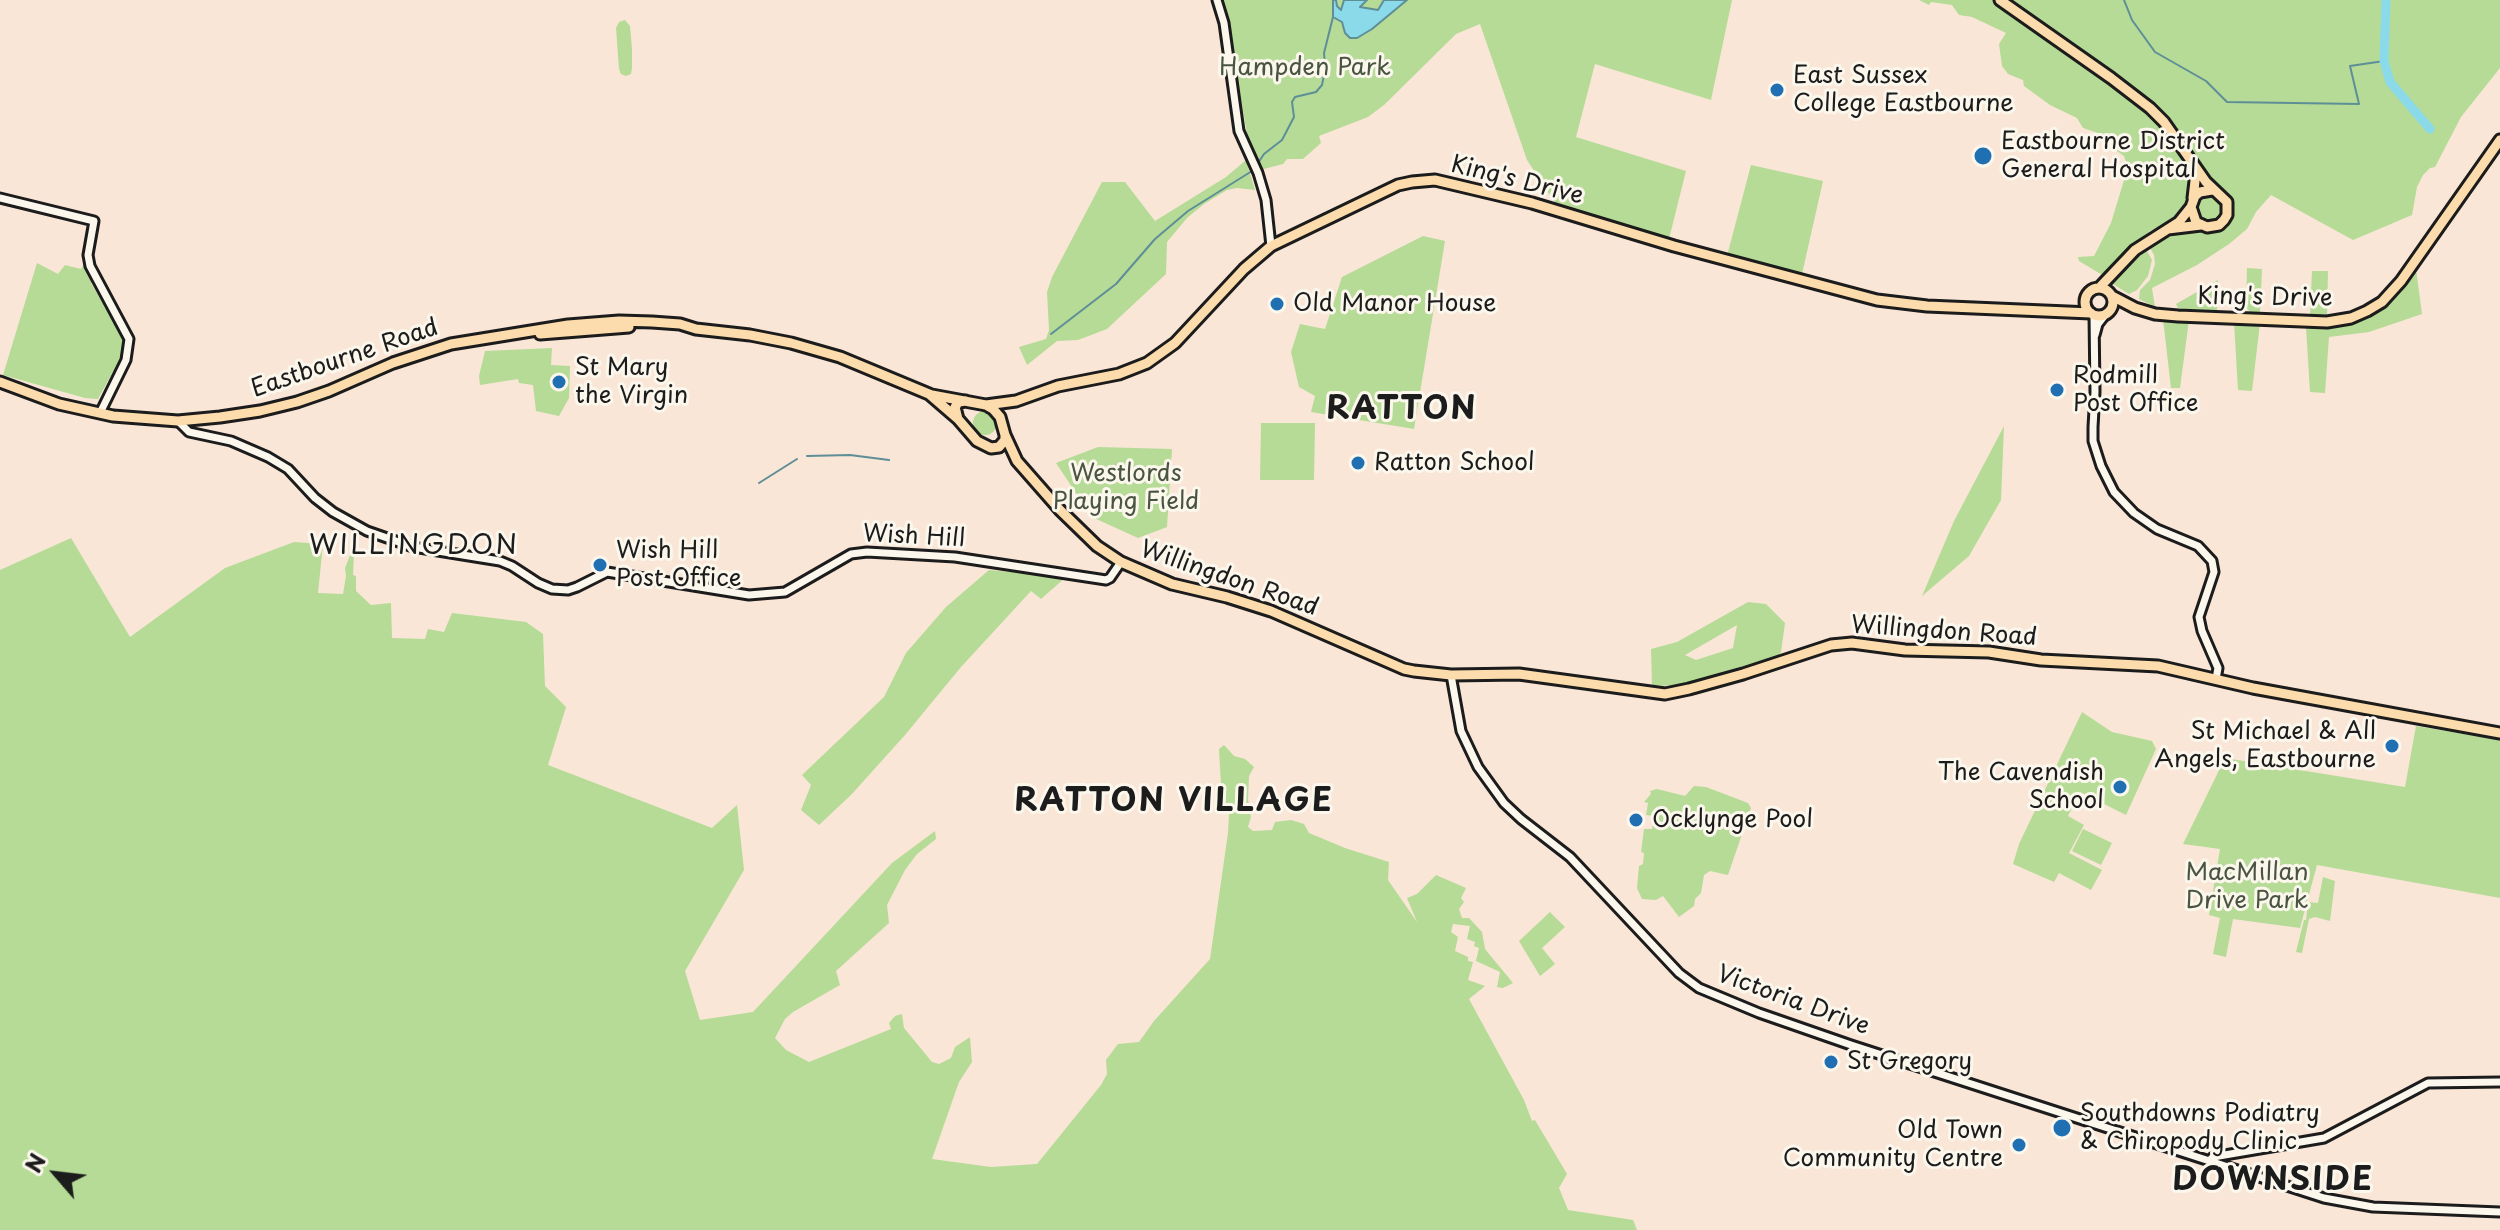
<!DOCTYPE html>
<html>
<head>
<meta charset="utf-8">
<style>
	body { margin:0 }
	#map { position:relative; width:2500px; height:1230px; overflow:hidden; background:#f9e6d7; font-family:"Playpen Sans",sans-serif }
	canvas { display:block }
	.north { position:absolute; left:16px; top:1134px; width:80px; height:80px; -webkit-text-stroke:6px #fbf7ec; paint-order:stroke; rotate:298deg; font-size:22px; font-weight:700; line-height:32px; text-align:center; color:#1c1c1c }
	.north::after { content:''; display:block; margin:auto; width:28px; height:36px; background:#1c1c1c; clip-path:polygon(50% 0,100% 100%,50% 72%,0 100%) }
</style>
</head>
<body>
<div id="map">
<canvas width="2500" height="1230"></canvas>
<div class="north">N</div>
</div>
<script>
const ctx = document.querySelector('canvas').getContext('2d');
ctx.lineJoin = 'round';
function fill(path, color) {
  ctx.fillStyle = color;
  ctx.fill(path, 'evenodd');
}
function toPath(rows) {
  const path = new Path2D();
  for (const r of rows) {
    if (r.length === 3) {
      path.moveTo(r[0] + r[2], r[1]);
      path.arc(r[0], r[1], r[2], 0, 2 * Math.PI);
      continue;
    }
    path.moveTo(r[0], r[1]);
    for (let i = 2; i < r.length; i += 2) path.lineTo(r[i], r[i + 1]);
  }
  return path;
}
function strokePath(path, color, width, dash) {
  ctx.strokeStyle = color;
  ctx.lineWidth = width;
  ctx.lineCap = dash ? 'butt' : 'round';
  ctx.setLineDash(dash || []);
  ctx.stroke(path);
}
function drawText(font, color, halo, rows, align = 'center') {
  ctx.font = font + ' "Playpen Sans",sans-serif';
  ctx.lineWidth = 6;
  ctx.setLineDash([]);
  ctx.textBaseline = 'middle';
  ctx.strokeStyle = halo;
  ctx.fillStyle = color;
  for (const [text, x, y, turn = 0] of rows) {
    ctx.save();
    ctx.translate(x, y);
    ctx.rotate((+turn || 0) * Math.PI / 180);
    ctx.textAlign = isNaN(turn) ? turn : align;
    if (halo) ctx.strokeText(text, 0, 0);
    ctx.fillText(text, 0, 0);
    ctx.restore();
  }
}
fill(toPath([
	[1221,0,1732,0,1711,100,1595,64,1576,137,1686,171,1669,239,1555,203,1527,160,1480,24,1456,34,1384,105,1368,117,1319,136,1321,143,1303,159,1287,159,1283,164,1260,170,1248,140,1228,22],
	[1919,0,1994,0,2114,84,2159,122,2182,153,2191,173,2191,185,2185,209,2178,217,2150,231,2141,239,2104,276,2079,261,2078,257,2094,256,2111,223,2125,177,2127,165,2124,156,2110,146,2107,136,2083,128,2077,118,2050,105,2024,86,2023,80,2008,74,2002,66,1999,44,2006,33,1972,17,1959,15,1952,5,1931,2,1929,5],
	[2008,0,2500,0,2500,68,2461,117,2435,167,2430,168,2423,175,2417,187,2412,215,2353,240,2271,195,2256,212,2247,229,2229,244,2197,265,2152,288,2155,307,2139,299,2140,290,2150,280,2155,264,2154,255,2150,248,2147,251,2152,260,2148,276,2137,290,2129,294,2113,284,2118,272,2133,255,2150,243,2172,232,2215,232,2225,226,2233,210,2228,194,2210,181,2163,115],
	[625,20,630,26,632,49,632,68,631,74,626,76,621,74,619,69,616,28,619,22],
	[1246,160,1255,190,1237,188,1227,190,1204,204,1187,218,1167,242,1166,274,1107,329,1078,340,1057,341,1027,365,1019,347,1046,339,1049,330,1047,292,1052,277,1102,182,1125,182,1155,221,1226,177],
	[1751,165,1823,181,1802,274,1727,256],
	[2213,193,2222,200,2223,212,2216,222,2204,223,2195,215,2197,198],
	[1423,236,1445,241,1414,429,1311,412,1315,396,1299,387,1291,352,1300,324,1325,329,1342,277],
	[85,262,92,281,91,283,123,338,122,355,98,399,85,398,3,375,37,263,58,274,65,265,81,269],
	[2247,268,2262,269,2260,313,2250,312,2246,307],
	[2416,269,2422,314,2369,332,2329,337,2325,393,2310,392,2306,327,2343,325,2373,315,2397,295],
	[2312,271,2328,271,2327,315,2310,316],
	[2218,280,2217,311,2179,310,2176,304],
	[2163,319,2189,320,2180,388,2171,388],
	[2234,322,2260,323,2252,391,2238,390],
	[552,348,551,365,570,366,569,398,559,416,536,411,533,385,519,383,518,379,480,385,479,376,485,351],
	[985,423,12],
	[1261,423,1315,423,1314,480,1260,480],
	[2004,426,2001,500,1969,556,1922,596,1954,521],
	[1098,447,1172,449,1167,527,1138,538,1092,517,1056,463],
	[71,538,130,637,225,568,294,542,323,544,318,593,343,594,346,576,345,568,351,553,354,553,353,575,356,576,356,591,371,605,391,603,392,638,425,639,428,629,444,632,452,613,526,622,543,634,545,686,566,707,548,765,712,828,737,805,744,870,685,971,700,1020,753,1012,892,863,935,831,936,839,917,854,905,870,887,905,889,923,836,971,840,985,793,1012,785,1019,775,1038,786,1050,809,1062,891,1029,889,1023,895,1016,902,1014,904,1028,932,1062,939,1064,951,1058,955,1047,970,1037,972,1062,959,1082,932,1159,991,1167,1037,1164,1101,1085,1107,1074,1106,1060,1118,1044,1139,1042,1154,1021,1210,959,1228,833,1229,814,1216,809,1215,800,1221,784,1219,749,1224,745,1234,756,1245,759,1254,767,1249,776,1248,800,1251,817,1248,827,1253,831,1272,830,1275,822,1291,820,1304,824,1309,833,1345,848,1389,862,1388,880,1417,922,1407,898,1417,894,1436,875,1466,888,1461,898,1464,902,1459,909,1462,918,1469,918,1482,932,1485,949,1513,983,1503,988,1497,987,1500,972,1476,961,1479,948,1474,946,1475,942,1467,939,1470,926,1453,924,1451,932,1458,937,1455,951,1468,957,1468,961,1473,962,1468,980,1485,986,1469,999,1524,1100,1532,1121,1535,1120,1567,1174,1559,1188,1568,1210,1633,1220,1637,1230,0,1230,0,570],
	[989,570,1066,577,1041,599,1031,591,961,667,905,735,851,795,819,825,801,810,811,785,802,775,884,697,906,653,946,607],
	[1748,602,1766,604,1785,623,1781,652,1777,657,1685,685,1652,686,1651,649,1677,642],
	[1737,625,1733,648,1696,660,1685,655],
	[2082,712,2112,732,2152,741,2156,749,2126,815,2080,792,2068,816,2084,825,2069,853,2102,870,2091,890,2059,873,2054,882,2013,864,2019,844],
	[2416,726,2500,740,2500,898,2317,865,2300,928,2233,919,2226,957,2213,954,2220,918,2209,915,2220,849,2183,844,2225,758,2405,787],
	[1694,786,1706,787,1748,803,1751,808,1728,875,1710,871,1704,875,1701,893,1695,899,1694,906,1679,917,1663,896,1656,900,1642,899,1637,888,1639,866,1643,864,1644,853,1641,852,1644,829,1652,829,1654,816,1646,815,1648,803,1644,802,1651,794,1650,791,1657,789,1685,796],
	[2083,829,2112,843,2101,865,2072,851],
	[2323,877,2335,881,2330,921,2315,917,2309,919,2302,953,2296,952,2304,920,2306,920,2308,902,2318,903],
	[1550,912,1565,927,1542,948,1555,964,1540,976,1519,941]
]), '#b5db97');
const water = toPath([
	[1333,0,1336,0,1337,6,1341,10,1344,0,1367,0,1360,7,1378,10,1384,0,1407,0,1372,29,1357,38,1350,38,1345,33,1342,22,1333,17,1333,0]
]);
fill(water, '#8bdae9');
strokePath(water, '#5f8e97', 2);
strokePath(toPath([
	[2124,0,2132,20,2155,52,2206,81,2227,102,2359,104,2350,66,2384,61],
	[1325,66,1324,53,1333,17],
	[1258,163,1264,154,1282,140,1294,117,1292,102,1295,97,1316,92,1322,85,1324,75],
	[1051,334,1116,284,1155,239,1188,211,1252,171],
	[807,456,850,455,889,460],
	[759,483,797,459]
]), '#5f8e97', 2);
strokePath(toPath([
	[2386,0,2384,61,2390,82,2430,129]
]), '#8bdae9', 9);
const tertiary = toPath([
	[1217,0,1224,23,1239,131,1258,173,1266,200,1271,246],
	[0,198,94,221,88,255,90,266,129,339,126,360,100,413],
	[2094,315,2095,392,2093,427,2093,441,2101,466,2114,492,2134,513,2157,529,2198,546,2212,561,2214,572,2199,617,2202,631,2218,668,2216,679],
	[2095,335,2098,324,2105,315],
	[178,421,189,432,231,441,268,457,288,469,315,498,333,512,367,531,413,547,500,561,512,566,538,583,552,589,568,590,577,587,607,572,749,595,785,592,851,554,867,552,955,557,1106,580,1110,578,1121,562],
	[1451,675,1461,731,1478,767,1504,803,1521,819,1570,857,1679,973,1699,988,1759,1013,1851,1045,2324,1198,2373,1207,2500,1212],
	[2210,1160,2213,1157,2324,1138,2428,1083,2500,1082]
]);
const primary = toPath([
	[2000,0,2111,78,2150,108,2164,122,2206,182,2227,202,2227,215,2224,220,2219,225,2207,227,2196,222,2191,207,2195,196,2200,192,2212,190],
	[2193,198,2195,181,2194,165],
	[2168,229,2201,225],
	[2099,288,2135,250,2179,222,2191,207],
	[2099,302,14],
	[2112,296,2135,308,2155,314,2178,316,2327,322,2351,318,2367,311,2382,302,2401,281,2500,140],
	[540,334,629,327],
	[0,382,59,404,113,416,178,421,220,417,260,411,297,402,329,391,393,363,451,344,568,325,619,321,652,322,680,324,696,329,750,335,791,343,840,357,929,394,958,419],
	[932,395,986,405,993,409,1000,417,1005,435,1005,440,999,447,991,448,977,441,958,419,955,407,959,402,966,401],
	[986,405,1016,401,1058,386,1119,374,1147,363,1175,343,1244,269,1271,246,1398,185,1412,182,1435,180,1532,203,1674,246,1877,300,1927,306,2091,313],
	[1005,435,1017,461,1060,510,1097,546,1121,562,1172,584,1227,597,1271,611,1404,669,1414,671,1451,675,1519,674,1665,694,1689,689,1743,674,1831,645,1852,643,1905,650,1989,652,2041,660,2158,666,2253,688,2500,733]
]);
strokePath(tertiary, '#1c1c1c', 13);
strokePath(primary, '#1c1c1c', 15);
strokePath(tertiary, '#fbf7ec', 7);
strokePath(primary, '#fcdcac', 9);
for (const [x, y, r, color] of [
	[1777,90,8,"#1f6fb2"],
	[1983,156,10,"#1f6fb2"],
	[1277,304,8,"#1f6fb2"],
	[559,382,8,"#1f6fb2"],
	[2057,390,8,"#1f6fb2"],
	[1358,463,8,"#1f6fb2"],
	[600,565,8,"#1f6fb2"],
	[2392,746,8,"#1f6fb2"],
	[2120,787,8,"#1f6fb2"],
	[1636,820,8,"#1f6fb2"],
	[1831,1062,8,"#1f6fb2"],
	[2062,1128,10,"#1f6fb2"],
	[2019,1145,8,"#1f6fb2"]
]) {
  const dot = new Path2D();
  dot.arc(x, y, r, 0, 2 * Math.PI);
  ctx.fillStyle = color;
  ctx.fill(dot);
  strokePath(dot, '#fbf7ec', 3);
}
drawText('24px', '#4a5541', '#fbf7ec', [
	["Hampden Park",1305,68],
	["Westlords",1126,474],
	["Playing Field",1126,502],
	["MacMillan",2247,873],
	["Drive Park",2247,901]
]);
drawText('24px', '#1c1c1c', '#fbf7ec', [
	["East Sussex",1793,76],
	["College Eastbourne",1793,104],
	["Eastbourne District",2001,142],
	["General Hospital",2001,170],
	["Old Manor House",1293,304],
	["St Mary",575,368],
	["the Virgin",575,396],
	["Rodmill",2073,376],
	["Post Office",2073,404],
	["Ratton School",1374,463],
	["Wish Hill",616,551],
	["Post Office",616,579],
	["St Michael & All",2376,732,"right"],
	["Angels, Eastbourne",2376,760,"right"],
	["The Cavendish",2104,773,"right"],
	["School",2104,801,"right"],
	["Ocklynge Pool",1652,820],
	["St Gregory",1847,1062],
	["Southdowns Podiatry",2080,1114],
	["& Chiropody Clinic",2080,1142],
	["Old Town",2003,1131,"right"],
	["Community Centre",2003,1159,"right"]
], 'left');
drawText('24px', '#1c1c1c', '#fbf7ec', [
	["King's Drive",1517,181,14],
	["King's Drive",2265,298,1],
	["Eastbourne Road",345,359,-19],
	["Wish Hill",914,537,3],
	["Willingdon Road",1229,579,19],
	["Willingdon Road",1944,632,4],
	["Victoria Drive",1793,1001,20]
]);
ctx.letterSpacing = '2px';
drawText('28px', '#1c1c1c', '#fbf7ec', [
	["WILLINGDON",414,546]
]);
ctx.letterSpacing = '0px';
ctx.letterSpacing = '2px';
drawText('bold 32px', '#1c1c1c', '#fbf7ec', [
	["RATTON",1402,410],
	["RATTON VILLAGE",1174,802],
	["DOWNSIDE",2273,1181]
]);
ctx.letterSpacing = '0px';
</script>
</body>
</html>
